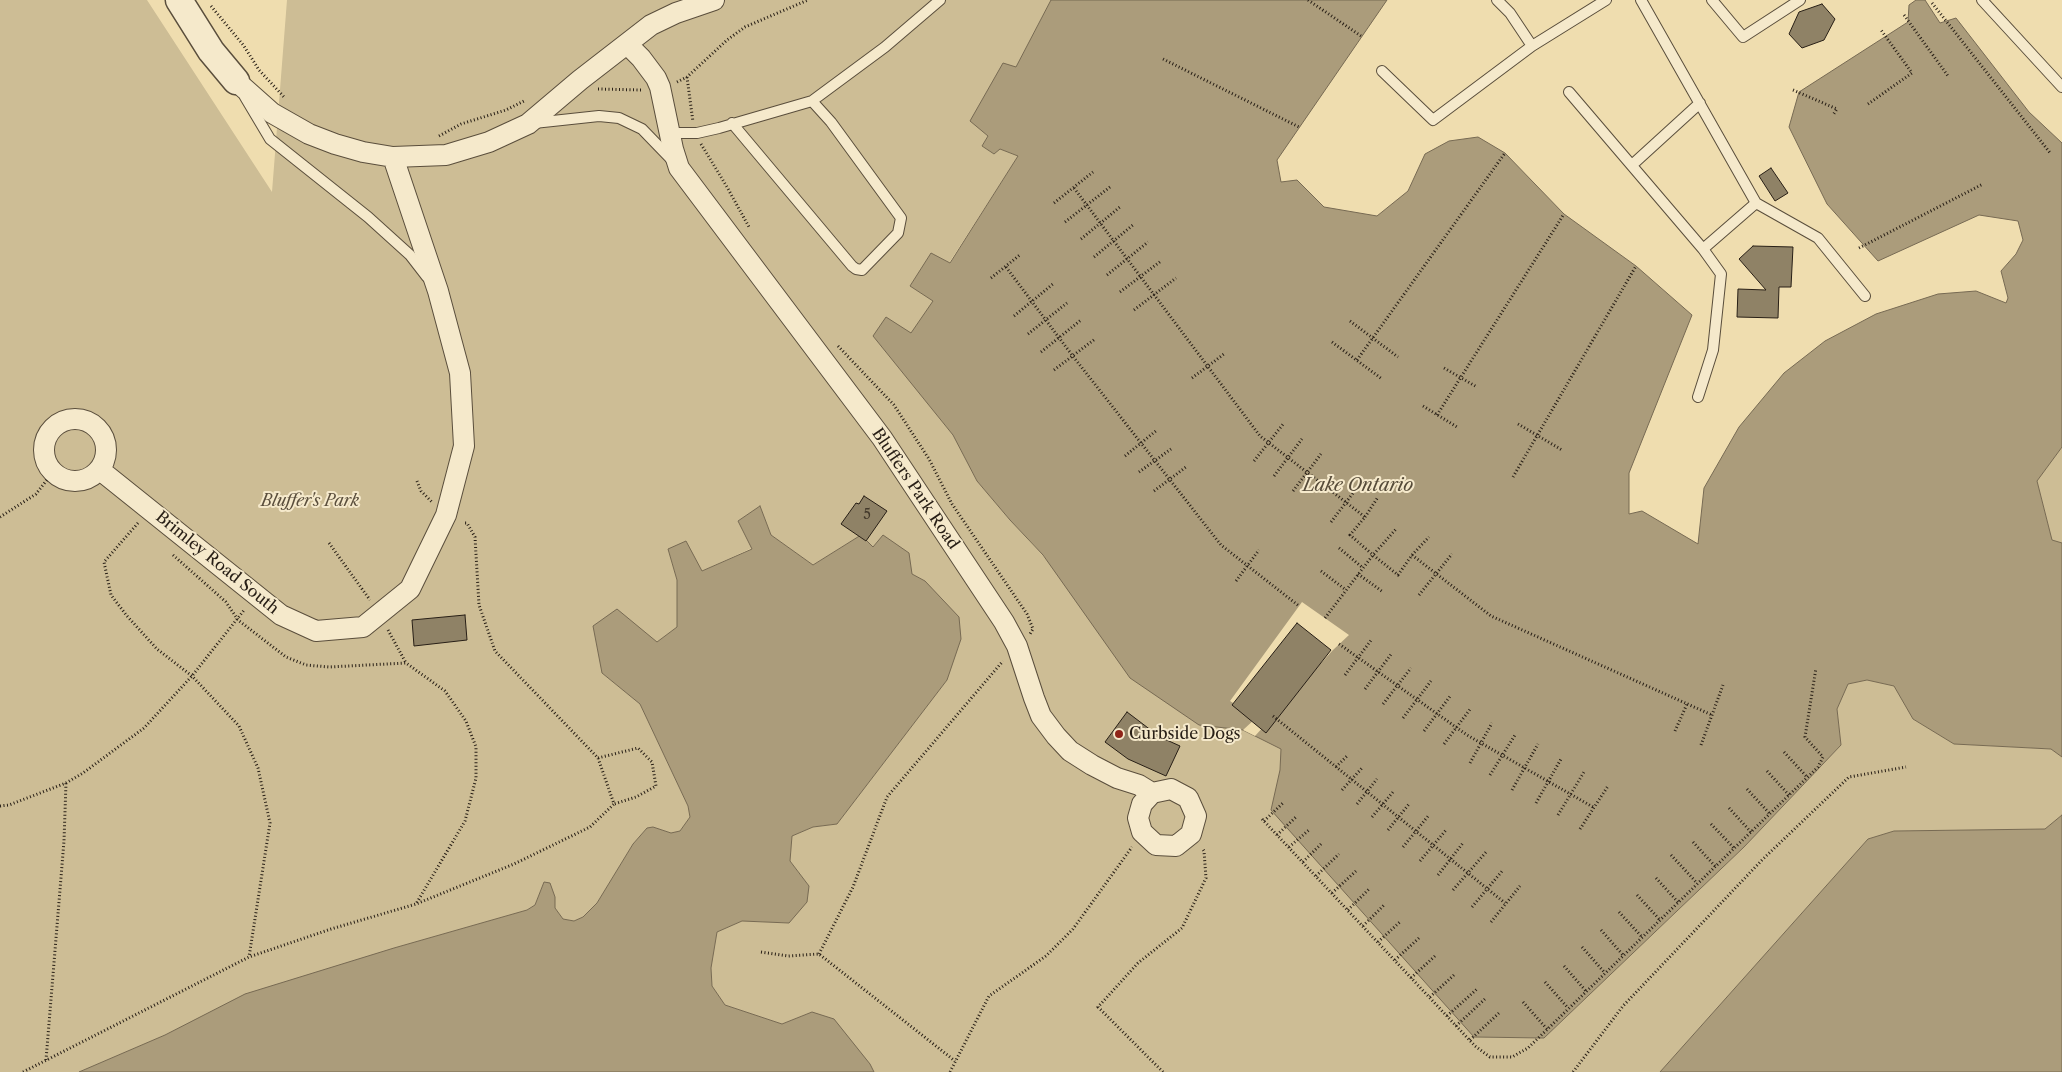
<!DOCTYPE html>
<html>
<head>
<meta charset="utf-8">
<style>
	body { margin:0 }
	canvas { display:block; background:#efddaf }
</style>
</head>
<body>
<canvas width="2062" height="1072"></canvas>
<script>
const ctx = document.querySelector('canvas').getContext('2d');
ctx.lineJoin = 'round';
function fill(path, color) {
  ctx.fillStyle = color;
  ctx.fill(path, 'evenodd');
}
function toPath(rows) {
  const path = new Path2D();
  for (const r of rows) {
    if (r.length === 3) {
      path.moveTo(r[0] + r[2], r[1]);
      path.arc(r[0], r[1], r[2], 0, 2 * Math.PI);
      continue;
    }
    path.moveTo(r[0], r[1]);
    for (let i = 2; i < r.length; i += 2) path.lineTo(r[i], r[i + 1]);
  }
  return path;
}
function strokePath(path, color, width, dash) {
  ctx.strokeStyle = color;
  ctx.lineWidth = width;
  ctx.lineCap = dash ? 'butt' : 'round';
  ctx.setLineDash(dash || []);
  ctx.stroke(path);
}
function drawText(font, color, halo, rows, align = 'center') {
  ctx.font = font + ' "Libre Caslon Text",serif';
  ctx.lineWidth = 4;
  ctx.setLineDash([]);
  ctx.textBaseline = 'middle';
  ctx.strokeStyle = halo;
  ctx.fillStyle = color;
  for (const [text, x, y, turn = 0] of rows) {
    ctx.save();
    ctx.translate(x, y);
    ctx.rotate((+turn || 0) * Math.PI / 180);
    ctx.textAlign = isNaN(turn) ? turn : align;
    if (halo) ctx.strokeText(text, 0, 0);
    ctx.fillText(text, 0, 0);
    ctx.restore();
  }
}
fill(toPath([
	[0,0,147,0,272,192,287,0,1051,0,1016,67,988,136,982,146,994,154,1000,149,1018,156,949,263,931,254,910,286,934,301,911,334,874,336,953,435,977,481,1010,520,1199,725,1243,730,1282,749,1280,770,1474,1037,1544,1038,1744,847,1841,745,1837,709,1848,684,1867,680,1895,686,1913,719,1954,744,2051,749,2062,757,2062,815,2045,829,1894,831,1868,839,1660,1072,874,1072,870,1064,812,1012,782,1024,725,1005,712,986,711,968,717,932,742,921,789,923,809,886,790,861,792,836,813,827,837,824,947,680,925,581,912,574,883,536,873,547,861,535,813,565,771,535,760,506,738,521,752,548,702,571,668,549,677,580,677,627,657,642,602,673,640,704,688,806,690,817,680,831,671,833,653,827,647,828,633,844,597,903,583,917,574,921,563,919,555,908,555,897,544,882,535,905,527,910,394,948,165,1035,79,1072,0,1072],
	[2062,447,2062,543,2052,540,2037,481]
]), '#cdbd95');
const water = toPath([
	[1051,0,1387,0,1277,160,1281,182,1297,180,1324,207,1377,216,1408,191,1425,154,1449,141,1478,137,1505,153,1564,214,1636,266,1692,315,1629,473,1629,514,1642,511,1698,544,1704,488,1739,427,1784,373,1825,341,1876,314,1938,294,1976,291,2006,303,2008,298,2001,271,2016,254,2023,240,2018,221,1979,215,1878,261,1827,204,1789,127,1799,92,1908,22,1909,5,1916,0,1925,0,1940,23,1956,18,2029,112,2062,143,2062,447,2037,481,2052,540,2062,543,2062,757,2051,749,1954,744,1913,719,1894,686,1867,680,1848,684,1837,709,1841,745,1744,847,1544,1038,1474,1037,1271,810,1280,770,1281,749,1243,730,1199,725,1130,678,1043,555,1010,520,977,481,953,435,873,336,886,317,911,333,933,301,910,286,931,253,950,263,1018,156,1000,149,994,154,982,146,988,136,970,121,1003,63,1016,67,1051,0],
	[760,506,771,535,813,565,861,535,873,547,883,535,909,553,912,574,925,581,959,617,961,639,947,680,837,824,813,827,792,836,790,861,809,886,807,902,789,923,742,921,717,932,711,968,712,986,725,1005,782,1024,812,1012,834,1019,870,1064,874,1072,79,1072,165,1035,245,994,394,948,527,910,535,905,544,882,550,883,555,897,555,908,563,919,574,921,583,917,597,903,633,844,647,828,653,827,671,833,680,831,690,817,688,806,640,704,602,673,593,626,617,609,657,642,677,627,677,580,668,549,686,541,702,571,752,549,738,521,760,506],
	[2062,815,2062,1072,1660,1072,1868,839,1894,831,2045,829,2062,815]
]);
fill(water, '#ab9c7b');
strokePath(water, '#776a53', 1);
fill(toPath([
	[1302,602,1349,635,1333,650,1255,736,1243,730,1256,718,1230,701]
]), '#efddaf');
const building = toPath([
	[1822,4,1835,19,1824,40,1802,48,1789,34,1799,12,1822,4],
	[1771,168,1788,193,1775,201,1759,176,1771,168],
	[1753,246,1793,247,1791,287,1779,287,1778,318,1737,317,1738,289,1766,290,1739,259,1753,246],
	[864,496,887,511,866,541,841,524,856,503,859,504,864,496],
	[465,615,467,640,414,646,412,620,465,615],
	[1297,623,1331,650,1266,733,1232,705,1297,623],
	[1127,712,1160,737,1180,746,1166,776,1128,759,1105,742,1127,712]
]);
fill(building, '#8f8266');
strokePath(building, '#281f16', 1);
const service = toPath([
	[1497,0,1510,13,1532,46],
	[1712,0,1743,37,1800,0],
	[1982,0,2062,87],
	[1382,71,1433,120,1532,46,1606,0],
	[1569,92,1703,249,1756,203,1641,0],
	[245,97,270,139,368,217,410,255,427,277],
	[534,123,599,116,619,118,642,129,671,159],
	[732,123,852,266,856,269,862,270,898,233,901,218,831,122,812,101],
	[669,133,697,133,719,128,812,101,885,47,940,0],
	[1632,165,1700,103],
	[1756,203,1818,238,1865,296],
	[1698,397,1713,350,1721,274,1703,249]
]);
const minor = toPath([
	[627,44,641,58,656,78,660,87,673,149,679,168,882,438,1004,622,1017,646,1034,698,1041,716,1056,736,1070,751,1092,765,1117,778,1139,785,1152,793,1171,789,1188,798,1196,816,1191,834,1176,846,1156,845,1142,832,1138,818,1142,804,1152,793],
	[236,81,272,113,309,134,335,144,363,152,393,157,446,155,489,142,528,124,580,80,651,25,676,13,714,0],
	[75,450,31],
	[100,470,281,615,316,631,363,627,410,589,446,515,464,446,460,373,438,291,393,157]
]);
const tertiary = toPath([
	[179,0,211,51,236,81]
]);
strokePath(service, '#5a4e3c', 12);
strokePath(minor, '#5a4e3c', 22);
strokePath(tertiary, '#5a4e3c', 29);
strokePath(toPath([
	[1308,0,1361,36],
	[1932,3,2051,154],
	[211,6,244,46,259,70,285,98],
	[1904,15,1948,76],
	[1163,59,1299,127],
	[687,77,693,122],
	[677,82,687,77,727,40,745,27,808,0],
	[598,89,642,90],
	[1793,90,1837,109,1833,115],
	[1868,104,1912,73,1881,30],
	[439,136,461,124,506,110,524,101],
	[701,144,727,187,749,227],
	[1074,188,1260,436,1365,517,1350,535,1373,555,1398,575,1412,555,1491,616,1712,715],
	[1054,203,1093,172],
	[1065,222,1110,187],
	[1081,239,1120,207],
	[1859,248,1983,184],
	[1094,257,1133,225],
	[1006,267,1072,355,1221,545,1299,606],
	[1107,275,1148,242],
	[991,278,1021,254],
	[1120,292,1161,261],
	[1134,310,1176,278],
	[1014,316,1053,284],
	[1350,321,1398,357],
	[1028,334,1067,303],
	[1332,342,1382,379],
	[838,346,894,405,929,459,952,504,1027,614,1033,629,1030,634],
	[1041,352,1081,320],
	[1357,360,1505,153],
	[1444,368,1477,387],
	[1054,370,1095,339],
	[1192,378,1224,354],
	[1423,406,1457,427],
	[1437,415,1564,214],
	[1518,424,1562,450],
	[1125,456,1157,430],
	[1254,461,1284,423],
	[1139,472,1171,449],
	[1274,476,1302,439],
	[1513,477,1636,266],
	[417,481,421,491,432,502],
	[1154,491,1186,467],
	[1293,491,1321,454],
	[0,517,36,494,53,472],
	[1365,517,1378,497],
	[1331,522,1360,484],
	[138,523,104,562,111,595,127,616,157,649,192,676,239,726,258,768,270,823,249,957],
	[329,543,370,600],
	[1339,548,1363,568],
	[173,555,226,602,238,620,286,657,306,665,329,667,406,663,445,691,466,721,476,747,476,778,465,821,416,904],
	[1412,555,1429,537],
	[1321,571,1346,590],
	[1358,574,1383,592],
	[1236,581,1259,550],
	[1419,595,1452,554],
	[1325,618,1373,555,1396,529],
	[388,630,406,663],
	[1339,644,1467,735,1593,807],
	[1345,675,1372,639],
	[1365,689,1392,653],
	[1383,704,1411,668],
	[1273,716,1505,903],
	[1403,718,1431,681],
	[1424,731,1451,695],
	[1675,731,1687,704],
	[1444,744,1471,708],
	[1701,745,1723,685],
	[1784,752,1807,777],
	[598,758,638,748,652,762,656,786,636,797,614,804],
	[1470,763,1492,723],
	[1336,767,1347,756],
	[1767,771,1789,795],
	[1490,775,1515,735],
	[1747,789,1770,814],
	[1342,790,1362,768],
	[1512,790,1538,744],
	[1536,803,1561,759],
	[1357,804,1377,779],
	[0,806,9,805,66,783,83,773,144,728,192,676,245,609],
	[1729,808,1751,832],
	[1558,815,1584,772],
	[1372,817,1393,792],
	[1262,819,1475,1046,1490,1057,1512,1057,1528,1048,1818,767,1823,757,1805,737,1816,668],
	[1264,821,1283,803],
	[1711,824,1734,848],
	[1580,829,1608,786],
	[1388,830,1409,804],
	[1277,835,1296,817],
	[1693,842,1715,866],
	[1289,847,1309,830],
	[1403,847,1429,815],
	[1671,855,1697,883],
	[1420,861,1446,830],
	[1303,862,1322,843],
	[1438,875,1463,843],
	[1316,876,1339,854],
	[1656,878,1678,902],
	[1453,890,1487,851],
	[1332,893,1356,871],
	[1637,895,1660,920],
	[1472,907,1503,870],
	[1348,910,1369,889],
	[1619,912,1642,937],
	[1491,922,1520,886],
	[1363,926,1385,904],
	[1601,930,1623,955],
	[1378,942,1401,921],
	[1582,947,1605,973],
	[761,952,788,956,819,954,955,1061],
	[819,954,853,887,887,797,1003,661],
	[1395,960,1420,937],
	[1564,966,1586,991],
	[1411,978,1436,955],
	[1545,982,1568,1008],
	[1430,997,1455,974],
	[1523,1002,1547,1029],
	[1447,1016,1477,989],
	[1456,1026,1486,998],
	[1470,1040,1499,1013],
	[46,1060,64,841,66,783],
	[23,1072,249,957,331,929,416,904,514,864,590,827,614,804,598,758,495,651,479,605,475,537,467,523,463,523],
	[950,1072,989,996,1046,956,1073,929,1132,847],
	[1163,1072,1098,1007,1138,963,1182,928,1206,878,1204,851,1202,848],
	[1573,1072,1623,1006,1763,859,1849,777,1906,767]
]), '#281f16', 3, [1, 2.5]);
strokePath(service, '#f5e9cb', 10);
strokePath(minor, '#f5e9cb', 20);
strokePath(tertiary, '#f5e9cb', 26);
for (const [x, y, r, color] of [
	[1119,734,5,"#8f2418"]
]) {
  const dot = new Path2D();
  dot.arc(x, y, r, 0, 2 * Math.PI);
  ctx.fillStyle = color;
  ctx.fill(dot);
  strokePath(dot, '#f5e9cb', 2);
}
drawText('14px', '#42382a', null, [
	["5",867,515]
]);
drawText('16px', '#281f16', '#f5e9cb', [
	["Bluffers Park Road",915,489,56],
	["Brimley Road South",217,563,39]
]);
drawText('italic 16px', '#5a4e3c', '#f5e9cb', [
	["Bluffer's Park",310,501]
]);
drawText('16px', '#281f16', '#f5e9cb', [
	["Curbside Dogs",1129,734]
], 'left');
drawText('italic 18px', '#564b39', '#f5e9cb', [
	["Lake Ontario",1358,486]
]);
</script>
</body>
</html>
